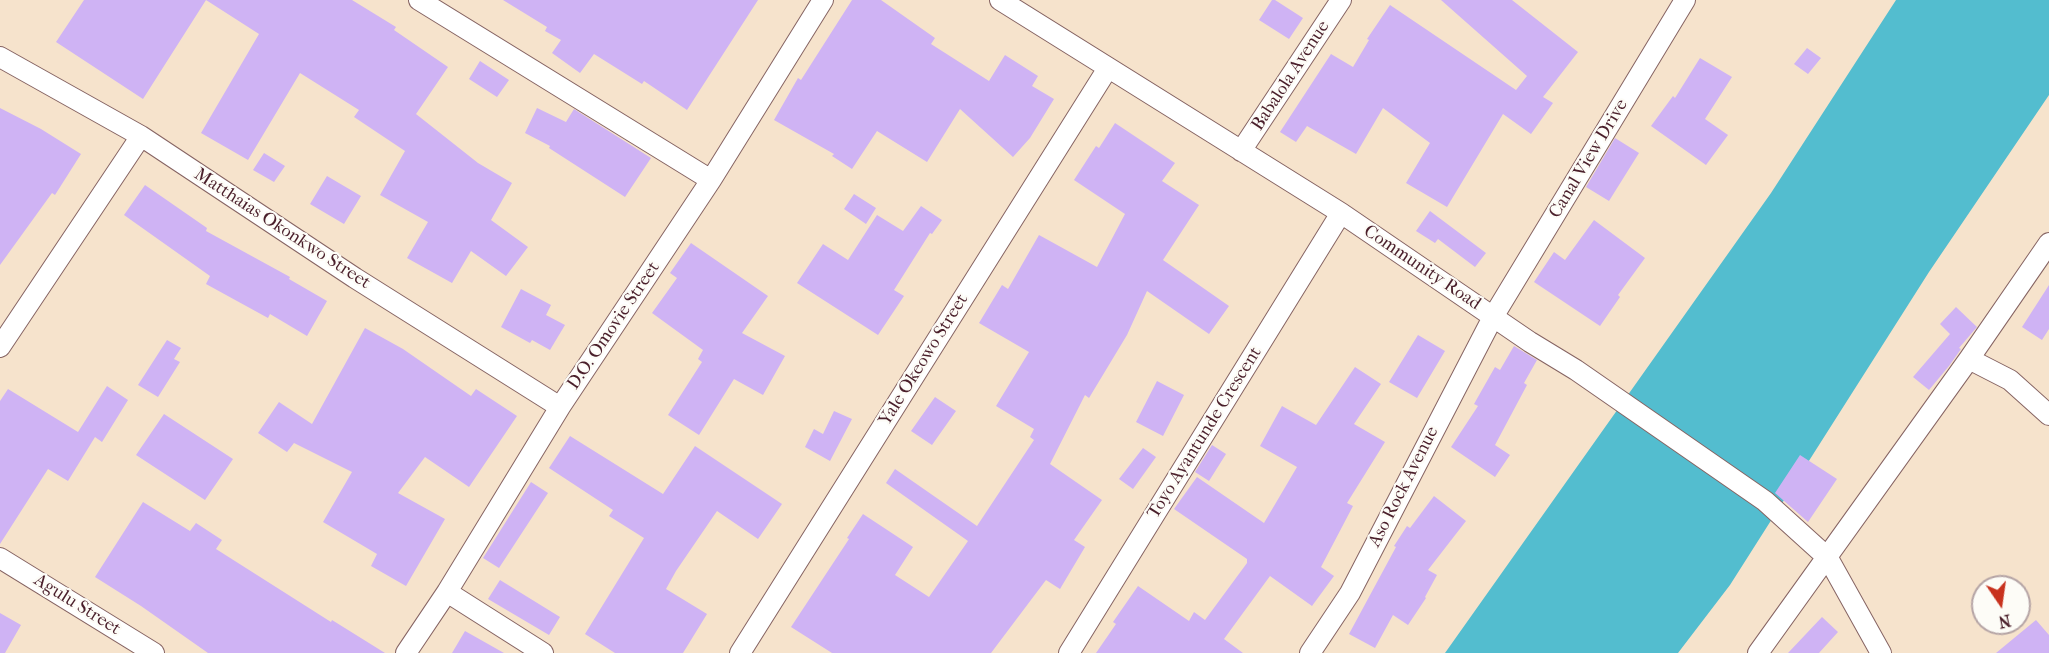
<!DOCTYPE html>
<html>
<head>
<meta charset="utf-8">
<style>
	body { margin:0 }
	#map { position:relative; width:2049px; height:653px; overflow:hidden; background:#f6e3cc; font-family:"IM FELL French Canon",serif }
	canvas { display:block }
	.north { position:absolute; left:1971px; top:575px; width:60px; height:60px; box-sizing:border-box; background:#fdfcf7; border:2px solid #b5a4a5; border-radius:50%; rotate:167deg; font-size:16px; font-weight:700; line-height:24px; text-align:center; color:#4a1f2b }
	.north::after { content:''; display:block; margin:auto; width:21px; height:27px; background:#c8321e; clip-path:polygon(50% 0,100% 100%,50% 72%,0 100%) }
</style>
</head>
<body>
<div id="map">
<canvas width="2049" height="653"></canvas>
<div class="north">N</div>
</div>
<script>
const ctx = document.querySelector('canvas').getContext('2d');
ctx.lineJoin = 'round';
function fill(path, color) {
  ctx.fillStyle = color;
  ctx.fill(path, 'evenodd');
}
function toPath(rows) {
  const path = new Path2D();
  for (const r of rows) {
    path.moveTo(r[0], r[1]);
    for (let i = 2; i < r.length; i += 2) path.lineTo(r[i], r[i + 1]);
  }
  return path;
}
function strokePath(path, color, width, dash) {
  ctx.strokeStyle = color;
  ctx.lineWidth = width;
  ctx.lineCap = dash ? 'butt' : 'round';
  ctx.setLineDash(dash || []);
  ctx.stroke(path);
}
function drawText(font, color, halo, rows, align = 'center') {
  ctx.font = font + ' "IM FELL French Canon",serif';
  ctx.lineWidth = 4.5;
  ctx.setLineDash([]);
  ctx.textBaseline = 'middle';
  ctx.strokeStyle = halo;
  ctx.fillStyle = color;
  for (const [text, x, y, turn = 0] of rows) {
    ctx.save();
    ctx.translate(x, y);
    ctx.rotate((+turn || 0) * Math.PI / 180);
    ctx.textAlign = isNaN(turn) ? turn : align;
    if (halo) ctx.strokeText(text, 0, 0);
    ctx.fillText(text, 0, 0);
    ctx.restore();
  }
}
fill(toPath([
	[1896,0,2049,0,2049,95,1929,272,1730,585,1678,653,1445,653,1771,193]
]), '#53bdcf');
fill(toPath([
	[84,0,352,0,396,27,394,30,448,67,416,114,478,163,512,183,491,220,528,247,506,276,471,251,452,283,407,258,428,222,380,195,405,151,354,117,359,110,300,73,248,160,201,133,259,34,206,0,143,99,56,42],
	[503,0,758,0,687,110,644,81,642,84,594,54,580,73,552,53,561,40,545,31,547,27],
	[852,0,881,0,935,38,931,44,989,81,1005,55,1038,76,1032,86,1054,99,1030,138,1013,157,960,109,927,162,877,131,852,169,832,156,834,154,774,120,798,78,801,80],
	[1272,0,1275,0,1303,18,1289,39,1259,20],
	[1441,0,1512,0,1578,52,1543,97,1553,103,1531,134,1503,114,1447,207,1406,183,1430,143,1383,108,1356,154,1307,126,1296,142,1280,132,1331,54,1353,67,1369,40,1367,39,1390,5,1516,90,1527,76],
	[1807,48,1821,58,1808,74,1794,64],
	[1700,58,1732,77,1705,119,1728,135,1706,165,1651,126,1673,96,1675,98],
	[480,61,509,80,497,97,469,79],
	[0,108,41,129,81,154,55,195,52,193,0,265],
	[537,108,566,122,574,109,651,158,625,197,549,148,550,146,525,133],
	[1115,123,1175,163,1162,181,1199,205,1163,260,1229,306,1209,334,1147,291,1127,335,1089,398,1085,395,1050,464,1102,500,1074,540,1085,547,1060,589,1046,580,991,653,832,653,791,627,849,539,847,538,863,514,913,547,895,575,929,597,968,541,886,483,895,469,977,526,1034,440,1030,437,1034,429,996,406,1029,352,979,323,1002,285,1008,289,1039,235,1097,267,1125,214,1074,180,1096,146,1099,148],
	[1615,138,1639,153,1609,201,1586,187],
	[264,153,285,166,274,182,253,170],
	[327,176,361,196,344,224,310,204],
	[145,185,207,228,206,231,290,277,289,279,327,301,307,336,270,314,268,318,206,284,210,276,124,215],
	[854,194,876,208,866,224,844,209],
	[921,206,942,220,932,234,930,233,894,290,904,296,878,335,797,283,823,244,848,260,877,215,903,231],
	[1430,211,1486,253,1475,267,1438,239,1435,243,1416,231],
	[1594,220,1645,258,1618,295,1620,297,1600,326,1534,282,1554,252,1565,260],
	[691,243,768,296,742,333,785,356,763,395,734,379,699,435,668,415,702,362,698,359,703,350,652,313,677,278,670,273],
	[2049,285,2049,329,2042,340,2022,327],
	[521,289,551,305,546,315,565,325,550,350,532,340,530,343,501,327],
	[1956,307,1977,327,1959,348,1961,349,1949,366,1929,390,1913,377,1950,334,1940,324],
	[365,328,403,349,471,396,476,389,517,416,469,487,425,457,398,493,445,519,406,586,371,566,377,554,323,522,352,472,294,443,287,452,258,433,279,402,312,424],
	[1418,335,1445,351,1417,398,1389,382],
	[167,340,181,348,174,359,180,362,158,397,138,385],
	[1514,346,1537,360,1524,383,1527,385,1495,445,1510,455,1495,477,1451,447,1478,406,1474,404,1495,367,1500,370],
	[1355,367,1381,384,1354,424,1385,442,1347,503,1353,506,1321,567,1334,576,1312,606,1270,576,1224,639,1243,653,1096,653,1116,624,1113,622,1138,586,1189,621,1194,612,1205,620,1247,563,1247,559,1174,509,1197,477,1264,523,1297,467,1260,446,1282,406,1316,425],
	[1157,381,1184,395,1163,436,1136,422],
	[107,386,128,400,102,442,95,437,68,481,48,469,0,544,0,401,8,389,78,432],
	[935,397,956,411,932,445,911,431],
	[834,411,852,419,830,461,805,447,814,429,823,434],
	[164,414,233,459,205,500,136,455],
	[570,436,663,494,695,446,782,504,758,539,717,511,676,571,666,589,707,614,683,653,615,653,585,634,644,538,609,516,613,510,549,468],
	[1212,445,1226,454,1209,481,1195,472],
	[1143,448,1156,457,1133,489,1119,479],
	[1800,455,1837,479,1808,522,1775,493],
	[531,482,548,493,499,568,483,558],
	[1434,496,1466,521,1428,570,1437,575,1425,597,1426,598,1408,625,1393,615,1375,648,1349,634,1396,547,1394,546,1407,526,1410,528],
	[143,502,190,531,196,523,222,540,216,549,331,622,332,620,385,653,208,653,141,606,95,577],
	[500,580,560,617,549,635,488,599],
	[0,613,21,625,5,653,0,653],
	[1822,617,1838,632,1819,653,1788,653],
	[2036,620,2049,635,2049,653,1996,653],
	[465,631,504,653,452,653]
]), '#cfb3f4');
const minor = toPath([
	[419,0,711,180],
	[1000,0,1341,213,1530,342,1576,370,1765,501,1828,558,1881,653],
	[0,57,141,136,355,278,560,407],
	[1241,151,1341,0],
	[0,347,141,136],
	[1969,359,2010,380,2049,415],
	[0,558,154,653],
	[447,592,543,653],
	[406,653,447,592,560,407,711,180,823,0],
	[740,653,1108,68],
	[1069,653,1341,213],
	[1310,653,1350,593,1493,317,1685,0],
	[1758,653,1969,359,2049,243]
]);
strokePath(minor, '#866463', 22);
strokePath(minor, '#fff', 20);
drawText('18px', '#4a1f2b', '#fdfcf7', [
	["Babalola Avenue",1291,76,-57],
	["Canal View Drive",1589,159,-59],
	["Matthaias Okonkwo Street",282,229,33],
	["Community Road",1422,268,34],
	["D.O. Omovie Street",614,326,-56],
	["Yale Okeowo Street",924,360,-58],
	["Toyo Ayantunde Crescent",1205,433,-58],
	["Aso Rock Avenue",1404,487,-63],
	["Agulu Street",77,605,32]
]);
</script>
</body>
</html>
